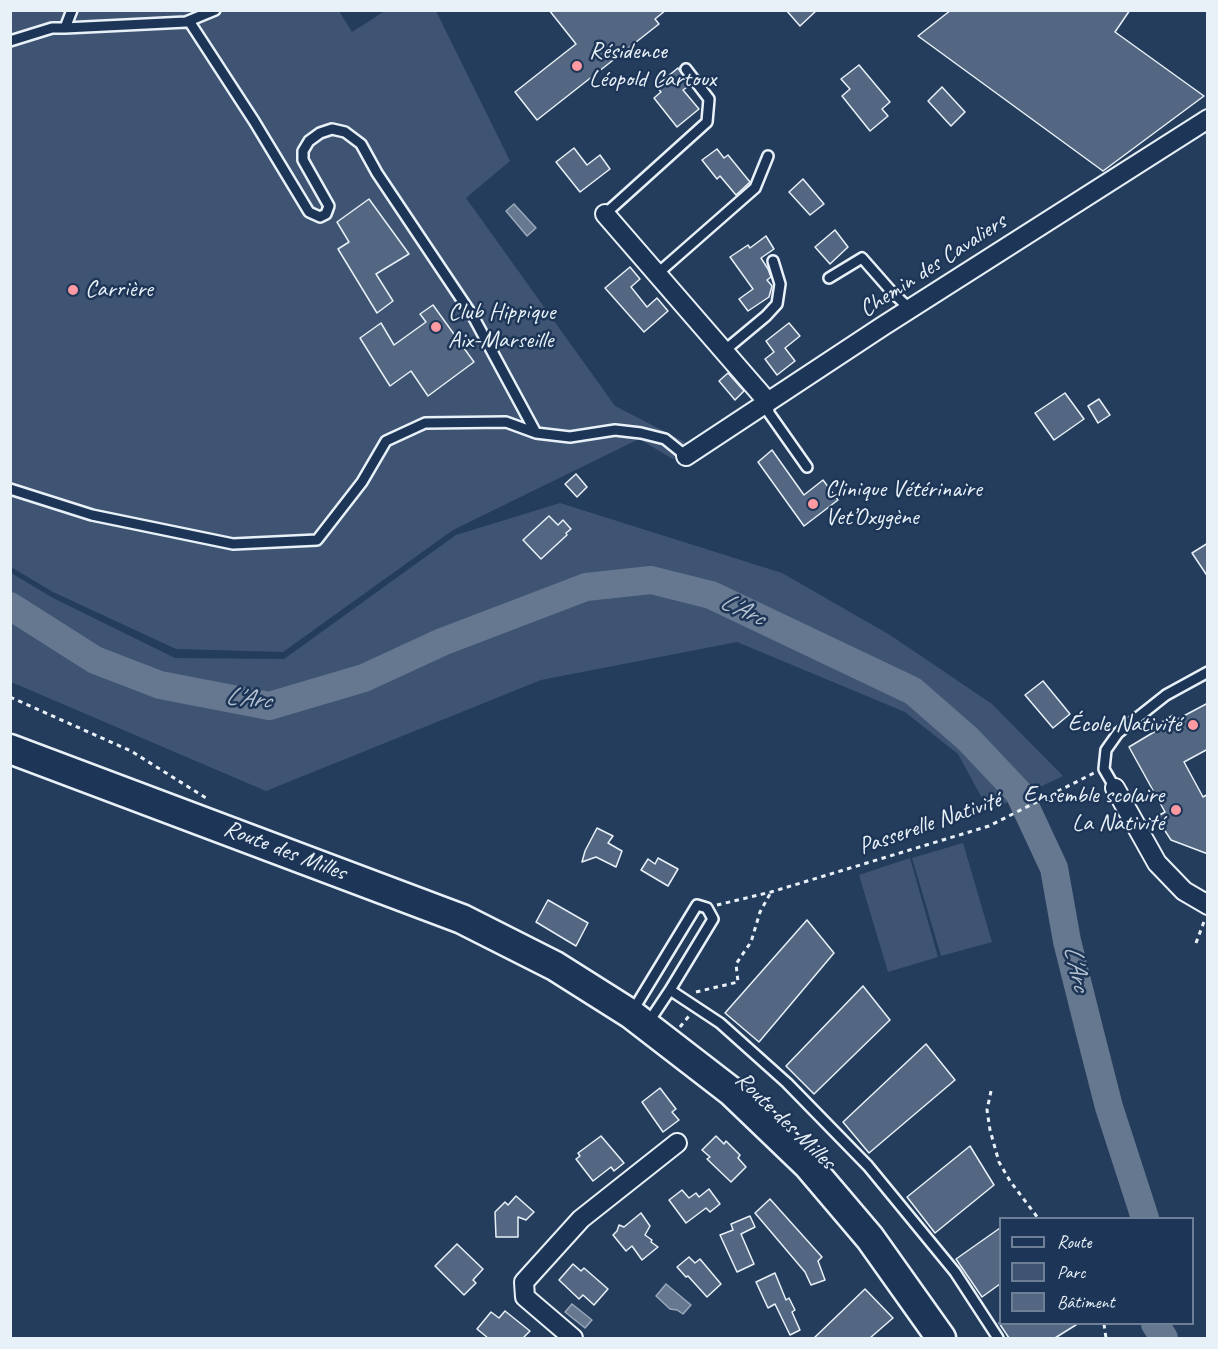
<!DOCTYPE html>
<html>
<head>
<meta charset="utf-8">
<style>
	body { margin:0 }
	#map { position:relative; width:1218px; height:1349px; overflow:hidden; background:#253d5d; font-family:Caveat,sans-serif }
	canvas { display:block }
	.frame { position:absolute; inset:0; border:12px solid #e8f1f8; pointer-events:none }
	.legend { position:absolute; left:999px; top:1217px; width:195px; height:108px; box-sizing:border-box; background:#1d3557; border:2px solid #6e8097; margin:0; padding:8px 10px; list-style:none; font-size:18px; color:#e8f1f8 }
	.legend li { display:flex; align-items:center; gap:12px; height:30px }
	.legend b { width:30px; border:2px solid #6e8097 }
</style>
</head>
<body>
<div id="map">
<canvas width="1218" height="1349"></canvas>
<div class="frame"></div>
<ul class="legend">
<li><b style="height:8px;background:#1d3557"></b>Route</li>
<li><b style="height:16px;background:#3e5472"></b>Parc</li>
<li><b style="height:16px;background:#536782"></b>Bâtiment</li>
</ul>
</div>
<script>
const ctx = document.querySelector('canvas').getContext('2d');
ctx.lineJoin = 'round';
function fill(path, color) {
  ctx.fillStyle = color;
  ctx.fill(path, 'evenodd');
}
function toPath(rows) {
  const path = new Path2D();
  for (const r of rows) {
    path.moveTo(r[0], r[1]);
    for (let i = 2; i < r.length; i += 2) path.lineTo(r[i], r[i + 1]);
  }
  return path;
}
function strokePath(path, color, width, dash) {
  ctx.strokeStyle = color;
  ctx.lineWidth = width;
  ctx.lineCap = dash ? 'butt' : 'round';
  ctx.setLineDash(dash || []);
  ctx.stroke(path);
}
function drawText(font, color, halo, rows, align = 'center') {
  ctx.font = font + ' Caveat,sans-serif';
  ctx.lineWidth = 5;
  ctx.setLineDash([]);
  ctx.textBaseline = 'middle';
  ctx.strokeStyle = halo;
  ctx.fillStyle = color;
  for (const [text, x, y, turn = 0] of rows) {
    ctx.save();
    ctx.translate(x, y);
    ctx.rotate((+turn || 0) * Math.PI / 180);
    ctx.textAlign = isNaN(turn) ? turn : align;
    if (halo) ctx.strokeText(text, 0, 0);
    ctx.fillText(text, 0, 0);
    ctx.restore();
  }
}
fill(toPath([
	[11,11,339,11,352,32,385,11,436,11,510,161,466,198,615,406,687,443,673,459,639,439,453,530,283,652,176,649,53,592,11,567],
	[560,503,782,573,890,635,992,704,1063,776,989,811,958,754,905,712,737,642,541,680,266,791,11,682,11,573,53,598,175,658,284,659,456,535],
	[963,843,992,942,941,956,912,858],
	[910,858,938,957,888,972,859,875]
]), '#3e5472');
const water = toPath([
	[514,204,536,228,527,236,506,211,514,204],
	[666,1284,691,1305,683,1314,677,1310,670,1309,656,1296,666,1284],
	[572,1304,592,1320,585,1328,565,1312,572,1304]
]);
fill(water, '#657890');
strokePath(water, '#99a8ba', 1.5);
strokePath(toPath([
	[10,606,95,660,160,685,269,706,364,678,442,642,586,587,651,580,711,595,913,691,968,739,1019,793,1054,868,1067,941,1089,1029,1109,1107,1145,1218],
	[1155,1324,1164,1338]
]), '#657890', 28);
const building = toPath([
	[549,10,666,10,655,19,659,24,537,120,515,92,576,44,549,10],
	[786,10,817,10,800,26,786,10],
	[951,10,1130,10,1115,32,1204,96,1103,171,918,36,951,10],
	[859,65,890,102,882,109,888,116,870,131,842,96,850,89,841,79,859,65],
	[678,68,690,85,683,90,699,109,677,127,654,98,661,92,656,86,678,68],
	[942,87,965,112,951,126,928,101,942,87],
	[574,148,587,165,600,155,610,169,580,192,556,162,574,148],
	[717,149,724,158,728,155,750,182,736,195,720,176,717,179,702,160,717,149],
	[803,179,824,204,810,215,789,192,803,179],
	[369,199,409,254,376,274,393,301,377,313,338,249,349,242,337,222,369,199],
	[835,230,848,247,830,264,815,247,835,230],
	[766,236,774,249,761,258,768,269,771,277,767,280,772,286,769,297,748,311,739,299,753,289,730,257,748,245,750,248,766,236],
	[630,267,640,279,631,287,647,307,657,298,668,311,644,332,605,288,630,267],
	[433,305,474,362,428,396,411,371,390,386,360,338,381,323,394,345,426,322,420,314,433,305],
	[789,323,800,336,785,348,795,361,777,375,765,359,774,352,766,341,789,323],
	[728,373,744,391,735,400,719,381,728,373],
	[1065,393,1084,419,1054,440,1035,413,1065,393],
	[1099,399,1110,415,1098,423,1088,406,1099,399],
	[772,450,804,495,823,480,838,500,804,526,758,462,772,450],
	[576,474,587,487,577,497,565,484,576,474],
	[549,516,558,525,563,520,571,529,566,533,567,535,541,559,523,540,549,516],
	[1208,543,1208,577,1192,553,1208,543],
	[1043,681,1070,714,1053,728,1025,695,1043,681],
	[1208,703,1208,749,1184,762,1203,797,1208,794,1208,854,1171,840,1156,817,1165,812,1129,747,1164,726,1162,722,1173,715,1176,720,1208,703],
	[597,828,613,836,608,843,622,851,616,867,596,857,582,862,585,851,597,828],
	[658,858,678,869,668,886,641,870,648,859,655,864,658,858],
	[548,900,588,923,576,946,536,922,548,900],
	[807,920,834,953,759,1042,725,1013,807,920],
	[863,986,890,1020,814,1094,786,1066,863,986],
	[926,1044,955,1080,869,1153,843,1122,926,1044],
	[660,1088,676,1109,672,1112,679,1120,663,1132,642,1102,660,1088],
	[601,1136,624,1163,614,1171,611,1167,593,1181,576,1159,580,1156,578,1153,601,1136],
	[716,1136,724,1144,726,1141,740,1155,738,1158,746,1167,731,1182,707,1159,710,1157,702,1150,716,1136],
	[970,1146,994,1185,935,1233,907,1197,970,1146],
	[709,1189,720,1204,710,1212,706,1208,686,1223,669,1200,682,1190,689,1198,696,1193,699,1197,709,1189],
	[516,1196,534,1212,526,1220,518,1217,518,1237,496,1237,495,1212,505,1202,508,1205,516,1196],
	[770,1199,822,1257,818,1261,825,1280,811,1285,805,1272,755,1213,770,1199],
	[641,1213,650,1226,645,1235,652,1240,651,1242,658,1247,642,1260,632,1246,626,1251,613,1235,617,1231,619,1225,624,1227,641,1213],
	[750,1216,755,1227,741,1234,754,1264,737,1272,720,1235,733,1230,731,1224,750,1216],
	[1000,1228,1000,1284,982,1297,956,1259,1000,1228],
	[457,1244,483,1269,473,1280,476,1283,464,1295,435,1266,457,1244],
	[689,1257,695,1263,700,1259,721,1284,707,1297,688,1276,686,1277,677,1267,689,1257],
	[573,1264,581,1271,584,1268,608,1289,594,1305,583,1295,579,1299,559,1280,573,1264],
	[775,1273,786,1300,789,1298,795,1310,792,1312,800,1330,790,1335,775,1304,768,1308,756,1282,775,1273],
	[865,1289,893,1318,870,1338,814,1338,865,1289],
	[505,1311,530,1331,523,1338,488,1338,477,1329,491,1312,499,1318,505,1311],
	[999,1323,1079,1323,1055,1338,1009,1338,999,1323]
]);
fill(building, '#536782');
strokePath(building, '#e8f1f8', 1.5);
const lane = toPath([
	[72,10,65,28,186,22,215,10],
	[189,21,254,121,309,212,320,217,326,214,329,206,303,160,303,151,309,141,320,133,332,129,345,132,361,144,377,173,474,318,536,433,570,437,615,430,641,433,665,439,686,456],
	[10,41,52,28,65,28],
	[605,214,707,122,709,99,686,69],
	[657,274,755,188,768,156],
	[829,278,862,258,891,291,910,309],
	[724,351,766,316,777,304,780,284,773,261],
	[768,402,769,413,807,467],
	[10,489,92,515,233,544,317,540,362,482,386,441,425,423,506,422,536,433],
	[1115,788,1104,769,1106,750,1118,733,1166,695,1208,672],
	[632,1012,697,905,707,908,713,919,670,990,720,1023,787,1083,868,1166,955,1272,998,1338],
	[648,1023,670,990]
]);
const street = toPath([
	[605,214,768,402],
	[686,456,883,326,1208,119],
	[1115,788,1157,863,1184,891,1208,905],
	[573,1338,525,1297,524,1282,581,1219,677,1143]
]);
const primary = toPath([
	[10,749,462,919,555,966,631,1014,732,1092,808,1165,870,1238,941,1338]
]);
strokePath(lane, '#e8f1f8', 14);
strokePath(street, '#e8f1f8', 22);
strokePath(primary, '#e8f1f8', 33);
strokePath(toPath([
	[10,697,131,751,206,798],
	[717,905,771,892,989,826,1094,773],
	[1196,943,1205,919],
	[696,992,738,982,736,964,751,942,760,912,771,892],
	[680,1027,689,1016],
	[991,1091,987,1110,990,1130,999,1162,1010,1181,1038,1218],
	[1104,1324,1106,1338]
]), '#e8f1f8', 3, [4.5, 4.5]);
strokePath(lane, '#1d3557', 9);
strokePath(street, '#1d3557', 18);
strokePath(primary, '#1d3557', 28);
for (const [x, y, r, color] of [
	[577,66,6,"#ff9aa2"],
	[73,290,6,"#ff9aa2"],
	[436,327,6,"#ff9aa2"],
	[813,504,6,"#ff9aa2"],
	[1193,725,6,"#ff9aa2"],
	[1176,810,6,"#ff9aa2"]
]) {
  const dot = new Path2D();
  dot.arc(x, y, r, 0, 2 * Math.PI);
  ctx.fillStyle = color;
  ctx.fill(dot);
  strokePath(dot, '#1d3557', 2);
}
drawText('24px', '#e8f1f8', '#1d3557', [
	["Résidence",589,52],
	["Léopold Cartoux",589,80],
	["Carrière",85,290],
	["Club Hippique",448,313],
	["Aix-Marseille",448,341],
	["Clinique Vétérinaire",825,490],
	["Vet’Oxygène",825,518],
	["École Nativité",1181,725,"right"],
	["Ensemble scolaire",1164,796,"right"],
	["La Nativité",1164,824,"right"]
], 'left');
drawText('24px', '#e8f1f8', '#1d3557', [
	["Chemin des Cavaliers",933,266,-33],
	["Passerelle Nativité",930,824,-19],
	["Route des Milles",285,851,21],
	["Route des Milles",785,1121,44]
]);
drawText('italic 26px', '#b4c1ce', '#1d3557', [
	["L'Arc",742,610,25],
	["L'Arc",248,699,6],
	["L'Arc",1076,968,78]
]);
</script>
</body>
</html>
